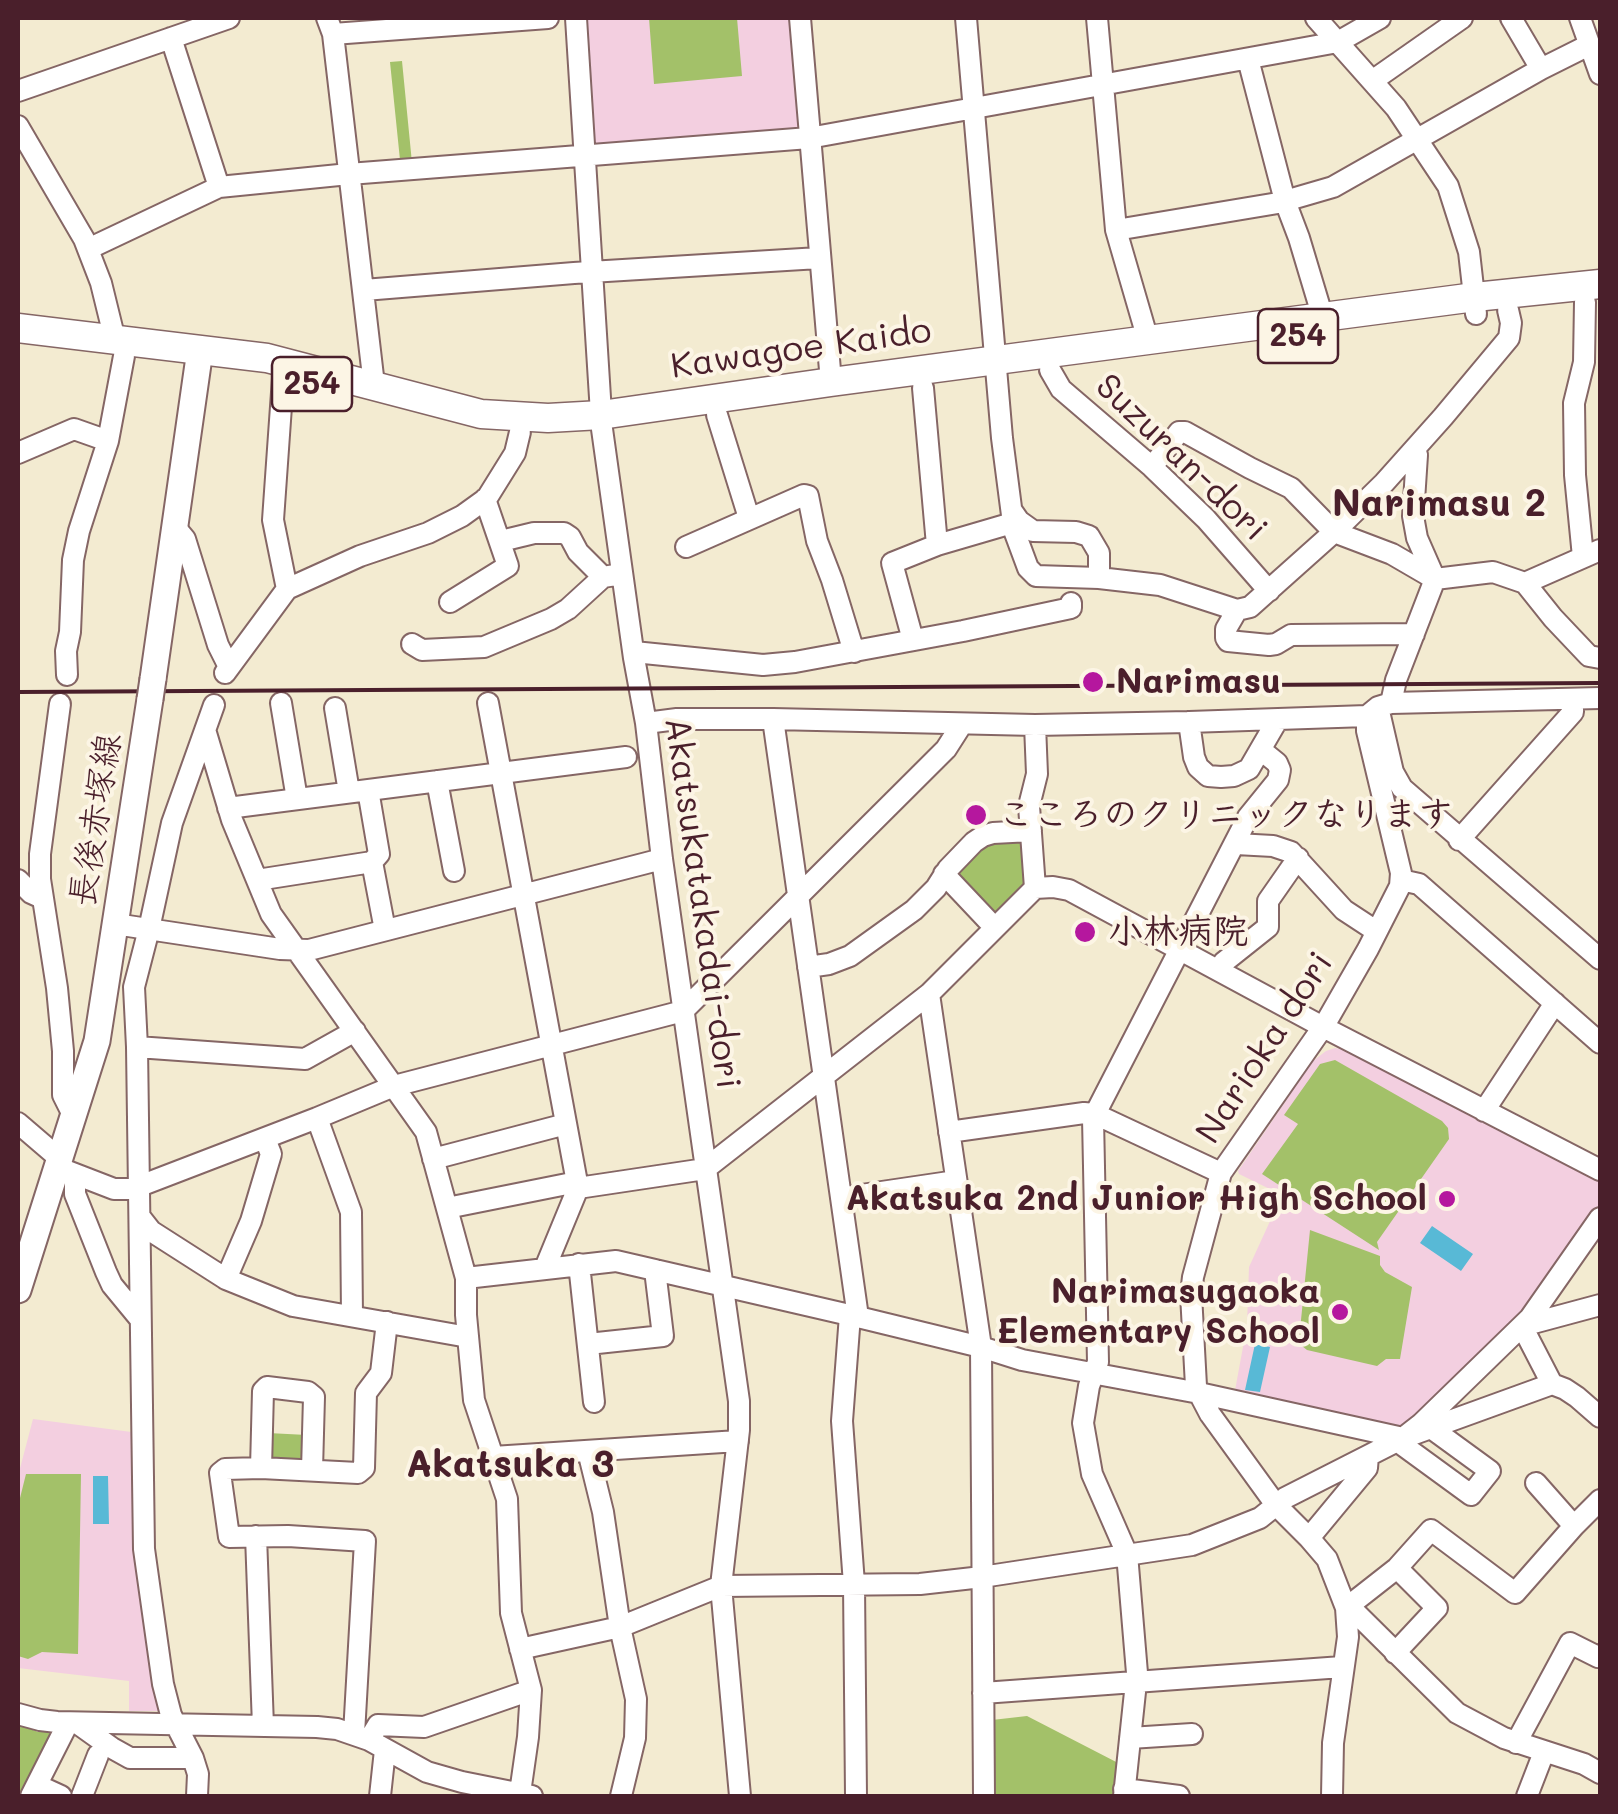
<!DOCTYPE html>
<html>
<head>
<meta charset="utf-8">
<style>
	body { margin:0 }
	#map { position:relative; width:1618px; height:1814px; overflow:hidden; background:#f3ebd1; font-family:Mali,sans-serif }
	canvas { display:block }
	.frame { position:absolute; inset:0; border:20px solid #4a1f2b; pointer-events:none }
</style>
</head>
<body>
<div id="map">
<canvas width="1618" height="1814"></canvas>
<div class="frame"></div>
</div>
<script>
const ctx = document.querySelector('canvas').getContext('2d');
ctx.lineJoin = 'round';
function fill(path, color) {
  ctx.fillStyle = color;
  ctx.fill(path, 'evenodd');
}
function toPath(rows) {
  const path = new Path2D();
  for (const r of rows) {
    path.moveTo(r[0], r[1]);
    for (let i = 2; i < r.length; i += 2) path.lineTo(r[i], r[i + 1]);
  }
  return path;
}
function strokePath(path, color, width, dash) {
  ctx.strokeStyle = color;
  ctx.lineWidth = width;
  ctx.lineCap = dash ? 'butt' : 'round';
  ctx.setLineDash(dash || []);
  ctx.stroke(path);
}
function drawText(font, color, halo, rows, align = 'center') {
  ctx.font = font + ' Mali,"Klee One",sans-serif';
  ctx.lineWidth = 8;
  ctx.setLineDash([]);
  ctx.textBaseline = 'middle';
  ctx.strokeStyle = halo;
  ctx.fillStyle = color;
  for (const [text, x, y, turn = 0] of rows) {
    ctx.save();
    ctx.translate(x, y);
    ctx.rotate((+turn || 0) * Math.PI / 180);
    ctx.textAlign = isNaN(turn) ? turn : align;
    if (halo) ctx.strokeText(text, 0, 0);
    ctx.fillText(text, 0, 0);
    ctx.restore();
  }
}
fill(toPath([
	[586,18,792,18,801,129,600,146,593,142],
	[1335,1048,1346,1050,1600,1178,1600,1203,1526,1307,1502,1335,1400,1428,1234,1396,1247,1325,1249,1267,1282,1195,1239,1174,1238,1171,1313,1061,1326,1051],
	[33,1419,139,1433,162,1711,129,1711,129,1681,18,1668,18,1476]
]), '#f3cfe0');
fill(toPath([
	[649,18,737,18,742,76,654,84],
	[402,61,412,163,400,160,390,62],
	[1022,838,1030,885,993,917,955,877,980,844],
	[1335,1060,1442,1121,1448,1128,1449,1139,1377,1242,1379,1250,1262,1174,1298,1124,1284,1115,1320,1064],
	[1310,1230,1380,1256,1380,1265,1385,1272,1412,1287,1400,1359,1386,1359,1377,1366,1307,1350,1302,1346,1299,1340],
	[268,1433,307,1435,304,1463,271,1461],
	[26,1474,81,1474,78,1654,42,1652,28,1659,18,1656,18,1506],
	[1027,1716,1122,1765,1118,1796,991,1796,992,1720],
	[18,1724,38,1732,50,1732,54,1738,25,1796,18,1796]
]), '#a3c169');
fill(toPath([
	[1432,1226,1473,1254,1461,1271,1420,1243],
	[1255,1344,1270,1347,1260,1392,1245,1390],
	[93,1476,108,1476,109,1524,93,1524]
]), '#58b9d6');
const minor = toPath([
	[327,18,333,34,374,385],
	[576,18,602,429,634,658,646,723,662,859,739,1401,739,1430,721,1586,740,1796],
	[800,18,831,382],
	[966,18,1002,438,1013,523,1015,533,1028,568,1036,576,1099,578,1099,553,1089,536,1076,532,1033,531,1019,521,1012,511],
	[1097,18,1116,230,1148,340],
	[1316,18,1396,108,1448,186,1469,252,1476,314],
	[1511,18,1541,69],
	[1580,18,1600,74],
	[333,34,548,18],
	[171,38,219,187],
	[1248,59,1285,201,1299,238,1323,318],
	[1372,81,1462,18],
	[18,91,229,18],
	[18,126,84,239,101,283,115,340],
	[1116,230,1278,203,1333,187,1541,69,1589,45],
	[88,249,219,187,349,174,809,138,1338,42,1380,18],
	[364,290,574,273,819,258],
	[1050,370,1061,389,1152,467,1206,519,1269,591],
	[283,378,273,520,287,589],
	[923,388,937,545],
	[717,415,749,518],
	[1413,451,1417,455,1413,516,1417,538,1435,579,1493,572,1525,583,1553,618,1589,656,1600,658],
	[18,453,74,429,108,441],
	[1152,467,1179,432,1185,432,1250,468,1291,488,1334,532,1392,554,1435,579,1396,680,1391,703],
	[174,526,185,539,218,645,229,667],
	[501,541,534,533,564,533,570,537,578,552,603,577],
	[686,547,804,495,808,496,817,541,832,580,854,652],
	[1583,557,1575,475,1574,403,1584,362,1585,302],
	[1099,578,1160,585,1237,610,1250,607,1334,532,1384,483,1443,417,1509,338,1511,323,1508,310],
	[1525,583,1600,550],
	[450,602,508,566,485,499],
	[1237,610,1226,629,1226,638,1228,641,1269,645,1276,644,1291,635,1414,634],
	[913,640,892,563,937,545,1019,521],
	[412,644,422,650,484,647,551,619,568,609,603,577,622,574],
	[634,652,763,665,795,662,963,631,1071,608,1071,603],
	[225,673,287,589,360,556,428,533,462,516,487,498,515,453,520,432],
	[67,675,66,651,70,632,73,560,79,531,108,441,124,356],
	[281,703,297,799],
	[488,703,578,1188,545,1268],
	[60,704,40,854,40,879,57,988,63,1051,63,1095,74,1117],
	[1378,707,1393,772,1402,788,1600,959],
	[335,708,349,792],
	[773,719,858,1317],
	[1189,722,1194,757,1198,767,1208,776,1221,777,1234,776,1249,769,1278,719],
	[646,723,677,719,773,719,1035,725,1189,722,1367,716,1378,707,1391,703,1600,698],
	[1035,725,1037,774,1029,806,1035,888],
	[206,733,232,820,271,914,426,1132,466,1278,466,1315,474,1400,507,1499,511,1613,531,1690,528,1737,520,1793],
	[437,781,454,871],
	[228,808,626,757],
	[1459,840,1573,712,1573,699],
	[1236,844,1273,846,1291,852,1344,910,1376,931],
	[372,862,385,930],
	[944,874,995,928],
	[18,880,31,893,42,898],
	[257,880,372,862,379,854,368,790],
	[1401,880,1419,884,1600,1043],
	[115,924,280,949,309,950,662,859],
	[808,967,829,964,850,956,914,910,936,888,948,869,974,842,983,836,993,833,1031,831],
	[1218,970,1224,962,1268,927,1268,901,1298,858],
	[929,994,981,1347,984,1796],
	[137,1047,305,1059,355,1031],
	[1484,1111,1555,1003],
	[317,1118,351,1212,352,1316],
	[18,1123,60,1159],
	[949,1132,1084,1113,1095,1114,1221,1173],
	[433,1159,566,1124],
	[57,1167,114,1189,132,1189,317,1118,394,1086,683,1011,946,749,962,724],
	[75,1174,75,1194,106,1272,112,1285,140,1319],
	[578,1188,705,1169,929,994,1035,888,1053,887,1069,890,1323,1027,1600,1170],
	[841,1198,956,1181],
	[447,1208,577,1182],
	[140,1217,151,1231,226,1279,293,1306,468,1337],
	[579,1264,594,1402],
	[466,1278,616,1261,858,1317,981,1347,1022,1360,1199,1393,1403,1438,1421,1424,1530,1318,1600,1218],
	[226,1279,251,1221,271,1154,265,1139],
	[850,1315,842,1421,854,1584,856,1796],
	[588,1344,663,1336,655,1270],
	[1552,1384,1522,1326,1600,1305],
	[1397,1441,1471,1495,1490,1471,1431,1428],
	[588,1451,603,1512,620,1627,636,1699,635,1738,621,1796],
	[493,1457,738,1441],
	[261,1468,263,1391,267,1387,308,1392,314,1397,312,1470],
	[1536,1483,1574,1526],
	[1600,1500,1574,1526,1515,1593,1431,1530,1397,1568,1346,1608,1358,1615,1457,1713,1504,1738,1584,1764,1600,1773],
	[256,1536,263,1726],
	[1309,1538,1367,1468,1368,1456],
	[520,1649,620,1627,721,1586,920,1584,982,1577,1192,1545,1260,1518,1285,1498,1403,1438,1552,1384,1565,1389,1577,1397,1600,1417],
	[1395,1653,1437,1608,1397,1568],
	[983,1693,1342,1667],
	[18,1714,40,1720,57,1722,317,1727,337,1729,369,1740,427,1772,462,1782,532,1796],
	[77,1723,112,1748,130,1758,193,1758],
	[354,1734,365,1541,288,1536,229,1537,220,1473,225,1469,261,1468,358,1473,364,1468,366,1393,381,1373,387,1322],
	[1130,1738,1192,1734],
	[369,1740,378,1725,424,1727,531,1690],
	[1516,1743,1570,1643,1598,1657,1600,1655],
	[37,1785,61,1796],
	[1124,1789,1179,1796],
	[31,1796,68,1723],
	[82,1796,98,1755],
	[197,1796,198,1774,193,1758,171,1715,163,1684,144,1549,137,1047,134,987,149,929,172,823,214,705],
	[380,1796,385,1750],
	[1124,1796,1137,1673,1127,1554,1092,1474,1083,1423,1089,1386,1098,1362,1093,1118,1248,817,1278,780,1280,770,1277,763,1261,750],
	[1332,1796,1333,1743,1348,1637,1346,1608,1327,1559,1309,1538,1276,1505,1210,1414,1199,1393,1196,1386,1191,1294,1193,1277,1221,1173,1325,1024,1368,949,1400,886,1401,873,1367,731,1367,716],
	[1527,1796,1544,1752]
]);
const major = toPath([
	[153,679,200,350],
	[18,1290,97,1041,150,699]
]);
const highway = toPath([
	[18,328,267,358,481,414,548,418,601,415,831,382,1148,340,1475,297,1600,284]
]);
strokePath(minor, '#856665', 24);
strokePath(major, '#856665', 29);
strokePath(highway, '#856665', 31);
strokePath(minor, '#fff', 20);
strokePath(major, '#fff', 25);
strokePath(highway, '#fff', 28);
strokePath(toPath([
	[18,692,1600,683]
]), '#4a1f2b', 4);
const majorBridge = toPath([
	[150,699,153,679]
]);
strokePath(majorBridge, '#856665', 29, []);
strokePath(majorBridge, '#fff', 25);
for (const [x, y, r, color] of [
	[1093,682,12,"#b5179e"],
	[976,815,12,"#b5179e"],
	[1085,932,12,"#b5179e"],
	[1447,1199,10,"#b5179e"],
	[1340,1312,10,"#b5179e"]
]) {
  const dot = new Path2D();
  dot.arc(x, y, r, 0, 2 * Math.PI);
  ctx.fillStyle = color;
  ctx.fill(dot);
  strokePath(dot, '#fcf5e5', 4);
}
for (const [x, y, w] of [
	[1298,336,80],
	[312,384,80]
]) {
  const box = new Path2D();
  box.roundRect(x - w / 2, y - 27, w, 54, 8);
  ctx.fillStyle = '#fcf5e5';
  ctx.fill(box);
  strokePath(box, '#4a1f2b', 2.5);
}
drawText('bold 32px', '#4a1f2b', null, [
	["254",1298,336],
	["254",312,384]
]);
drawText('35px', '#4a1f2b', '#fcf5e5', [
	["Kawagoe Kaido",801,349,-8],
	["Suzuran-dori",1181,458,44],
	["長後赤塚線",96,820,-81],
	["Akatsukatakadai-dori",702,903,82],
	["Narioka dori",1265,1048,-57]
]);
drawText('bold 35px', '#4a1f2b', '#fcf5e5', [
	["Narimasu",1116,682],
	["こころのクリニックなります",998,815],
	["小林病院",1108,932],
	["Akatsuka 2nd Junior High School",1427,1199,"right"],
	["Narimasugaoka",1320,1292,"right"],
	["Elementary School",1320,1332,"right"]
], 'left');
drawText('bold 38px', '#4a1f2b', '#fcf5e5', [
	["Narimasu 2",1439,504],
	["Akatsuka 3",510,1465]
]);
</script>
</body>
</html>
